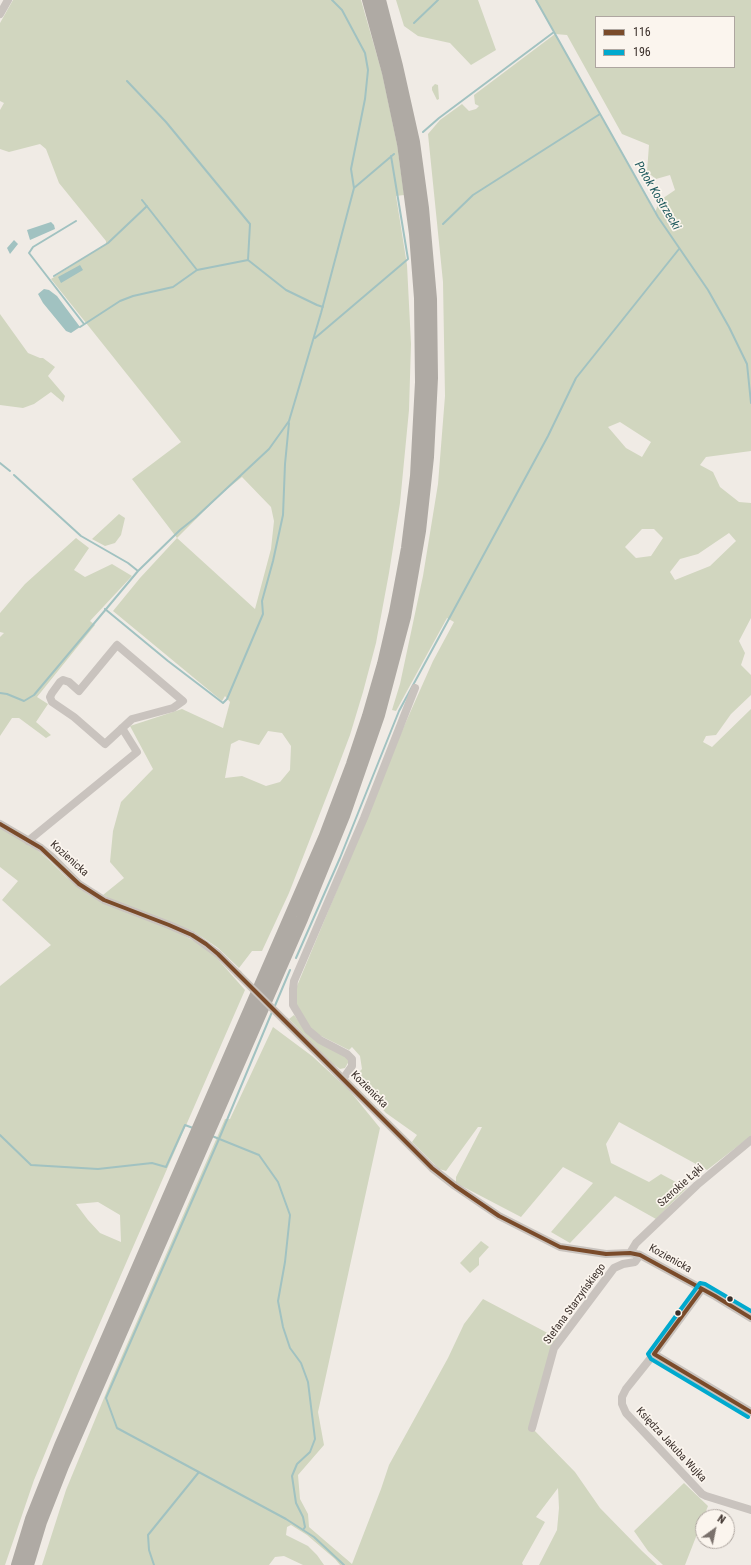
<!DOCTYPE html>
<html>
<head>
<meta charset="utf-8">
<style>
	body { margin:0 }
	#map { position:relative; width:751px; height:1565px; overflow:hidden; background:#f0ebe5; font-family:"Roboto Condensed",sans-serif }
	canvas { display:block }
	.legend { position:absolute; left:595px; top:16px; width:140px; height:52px; box-sizing:border-box; background:#fbf5ee; border:1px solid #aea6a0; margin:0; padding:5px 7px; list-style:none; font-size:12px; color:#3b302b }
	.legend li { display:flex; align-items:center; gap:8px; height:20px }
	.legend b { width:20px; border:1px solid #aea6a0 }
	.north { position:absolute; left:695px; top:1509px; width:40px; height:40px; box-sizing:border-box; background:#fbf5ee; border:1px solid #aea6a0; border-radius:50%; rotate:33deg; font-size:11px; font-weight:700; line-height:16px; text-align:center; color:#3b302b }
	.north::after { content:''; display:block; margin:auto; width:14px; height:18px; background:#7a716c; clip-path:polygon(50% 0,100% 100%,50% 72%,0 100%) }
</style>
</head>
<body>
<div id="map">
<canvas width="751" height="1565"></canvas>
<ul class="legend">
<li><b style="height:5px;background:#7a4b2a"></b>116</li>
<li><b style="height:5px;background:#00a9ce"></b>196</li>
</ul>
<div class="north">N</div>
</div>
<script>
const ctx = document.querySelector('canvas').getContext('2d');
ctx.lineJoin = 'round';
function fill(path, color) {
  ctx.fillStyle = color;
  ctx.fill(path, 'evenodd');
}
function toPath(rows) {
  const path = new Path2D();
  for (const r of rows) {
    path.moveTo(r[0], r[1]);
    for (let i = 2; i < r.length; i += 2) path.lineTo(r[i], r[i + 1]);
  }
  return path;
}
function strokePath(path, color, width, dash) {
  ctx.strokeStyle = color;
  ctx.lineWidth = width;
  ctx.lineCap = dash ? 'butt' : 'round';
  ctx.setLineDash(dash || []);
  ctx.stroke(path);
}
function drawText(font, color, halo, rows, align = 'center') {
  ctx.font = font + ' "Roboto Condensed",sans-serif';
  ctx.lineWidth = 3.5;
  ctx.setLineDash([]);
  ctx.textBaseline = 'middle';
  ctx.strokeStyle = halo;
  ctx.fillStyle = color;
  for (const [text, x, y, turn = 0] of rows) {
    ctx.save();
    ctx.translate(x, y);
    ctx.rotate((+turn || 0) * Math.PI / 180);
    ctx.textAlign = isNaN(turn) ? turn : align;
    if (halo) ctx.strokeText(text, 0, 0);
    ctx.fillText(text, 0, 0);
    ctx.restore();
  }
}
fill(toPath([
	[13,0,361,0,382,73,397,144,404,195,396,196,407,265,411,344,409,410,400,503,389,573,376,643,363,692,350,735,333,780,289,893,262,951,252,951,239,968,218,948,193,931,119,903,103,895,124,878,110,862,113,831,121,802,153,769,130,726,182,709,223,728,230,702,225,696,222,701,113,611,140,578,177,538,132,479,181,442,51,279,106,244,106,241,59,183,46,149,40,144,9,152,0,149,0,110,4,103,0,101,0,23],
	[242,477,271,507,274,521,271,549,255,609,177,538,222,493],
	[268,731,282,733,291,746,290,770,280,782,266,786,242,776,225,778,231,744,239,740,259,745],
	[396,0,478,0,496,50,471,65,450,43,418,36,404,26],
	[535,0,751,0,751,451,706,457,700,465,713,472,720,487,739,502,751,503,751,618,739,641,745,653,741,665,751,675,751,695,731,714,716,735,706,736,703,742,712,747,751,709,751,1136,707,1170,619,1122,606,1144,611,1163,649,1182,661,1174,687,1188,656,1219,615,1196,570,1243,551,1232,593,1183,563,1167,521,1217,456,1183,456,1177,482,1127,478,1127,446,1171,439,1169,412,1142,417,1135,386,1113,353,1078,362,1069,360,1056,352,1047,349,1050,317,1034,306,1024,297,1009,295,997,297,986,339,885,389,760,433,661,454,622,447,618,396,711,392,710,400,684,423,576,438,484,445,396,443,282,428,134,440,120,462,104,469,111,476,109,479,106,475,104,474,95,555,34],
	[596,17,734,17,734,67,596,67],
	[555,34,567,35,622,134,649,145,647,172,656,179,670,175,675,190,659,201,655,213],
	[620,422,651,442,642,457,626,448,608,427],
	[642,529,654,529,663,538,651,556,636,558,625,547],
	[729,533,736,541,710,566,675,580,670,572,680,559,698,554],
	[435,84,438,85,439,99,437,100,432,90,432,87],
	[0,314,28,353,40,358,43,358,55,367,48,376,65,396,63,402,51,392,34,404,23,408,0,405],
	[119,514,125,518,121,535,115,543,105,546,92,539],
	[76,538,89,548,74,570,85,577,112,564,132,576,90,621,95,625,37,697,48,704,36,722,51,735,46,738,19,718,12,718,0,736,0,637,4,633,0,632,0,613,25,584],
	[0,827,36,849,50,861,66,877,89,895,173,930,196,942,215,956,245,990,79,1371,34,1480,5,1565,0,1565,0,986,51,945,2,900,18,881,0,867],
	[98,1202,120,1215,121,1242,100,1233,88,1220,76,1204],
	[294,1015,303,1027,346,1054,349,1061,345,1068,340,1069,333,1064,289,1019],
	[273,1027,312,1056,349,1090,380,1128,318,1412,324,1445,298,1475,300,1499,308,1514,309,1527,352,1564,381,1489,389,1465,448,1358,464,1324,483,1299,559,1339,533,1429,575,1472,600,1508,642,1551,657,1565,539,1565,557,1530,559,1508,558,1488,536,1517,545,1522,522,1563,523,1565,340,1565,335,1559,307,1535,291,1525,287,1527,286,1535,308,1546,317,1555,324,1565,303,1565,284,1556,275,1557,269,1565,42,1565,66,1490,111,1381,225,1119,230,1119],
	[481,1241,489,1247,479,1258,479,1265,470,1273,460,1263],
	[684,1483,708,1506,685,1565,663,1565,648,1551,634,1531]
]), '#d1d6bf');
fill(toPath([
	[51,222,54,225,55,229,30,240,27,230],
	[14,240,18,244,10,254,7,248],
	[80,265,83,270,61,283,58,277],
	[44,289,49,290,57,296,80,327,71,333,66,331,43,303,38,294]
]), '#a1c2c1');
strokePath(toPath([
	[536,0,658,217,708,290,729,327,747,364,751,403],
	[414,23,438,0],
	[127,81,166,122,250,224,248,260],
	[423,132,439,118,554,32],
	[354,188,394,154],
	[142,200,197,270],
	[76,221,33,247,29,253,84,324],
	[443,224,473,195,600,114],
	[248,260,286,290,317,305,323,307],
	[54,276,108,243,147,206],
	[80,327,120,301,133,296,173,287,197,270,248,260],
	[315,338,408,259,391,156],
	[0,463,10,471],
	[14,475,81,536,128,563,138,571],
	[105,609,168,661,223,703,227,699,263,614,262,601,273,561,283,515,285,464,289,423],
	[0,693,7,694,24,701,34,695,138,571,180,530,195,518,269,449,289,421,321,313,354,188,351,169,365,99,368,70,365,53,342,10,332,0],
	[296,958,340,858,399,711,548,436,576,378,679,249],
	[274,1008,290,970],
	[272,1012,219,1139,106,1398,117,1428,286,1519,314,1537,344,1565],
	[0,1135,31,1165,98,1169,152,1163,166,1167,185,1125,193,1128],
	[212,1136,259,1155,278,1182,290,1215,285,1262,278,1301,283,1327,290,1348,301,1363,308,1382,315,1439,310,1452,297,1464,292,1476,296,1503,303,1517,305,1527,303,1530],
	[154,1565,149,1550,148,1535,199,1472]
]), '#a1c2c1', 2);
strokePath(toPath([
	[0,14,8,0],
	[117,645,183,701,173,708,132,719,105,744,74,717,52,702,50,697,52,693,60,682,63,680,69,682,79,691,117,645],
	[0,824,41,848,52,857,79,884,104,900,169,925,192,935,218,954,238,974],
	[28,841,137,752,122,728],
	[285,1021,432,1168,455,1186,499,1216,560,1247,606,1254,630,1253,640,1255,715,1296,751,1318],
	[343,1079,352,1066,352,1059,347,1054,320,1040,308,1030,293,1005,293,989,294,981,364,818,415,688],
	[630,1253,636,1243,697,1185,751,1140],
	[702,1289,654,1354,626,1389,622,1397,622,1404,626,1413,702,1494,706,1496,751,1510],
	[654,1354,751,1412],
	[532,1428,554,1348,614,1268,623,1264,635,1262,640,1255]
]), '#c9c3be', 8);
strokePath(toPath([
	[17,1565,31,1519,60,1446,324,838,352,764,368,716,383,664,395,612,407,548,416,476,421,382,420,298,415,234,403,144,388,73,368,0],
	[28,1565,41,1522,63,1466,302,919,344,816,379,715,405,617,420,531,428,457,432,378,431,299,423,208,414,142,397,66,380,0]
]), '#afaaa4', 12);
strokePath(toPath([
	[238,974,285,1021]
]), '#c9c3be', 8);
strokePath(toPath([
	[0,824,41,848,79,884,104,900,169,925,192,935,206,944,218,954,432,1168,455,1186,499,1216,560,1247,606,1254,630,1253,640,1255,715,1296,751,1318],
	[702,1289,654,1354,751,1412]
]), '#7a4b2a', 4);
strokePath(toPath([
	[748,1417,651,1359,648,1354,700,1283,705,1284,751,1311]
]), '#00a9ce', 4);
for (const [x, y, r, color] of [
	[730,1299,3.5,"#3b302b"],
	[678,1313,3.5,"#3b302b"]
]) {
  const dot = new Path2D();
  dot.arc(x, y, r, 0, 2 * Math.PI);
  ctx.fillStyle = color;
  ctx.fill(dot);
  strokePath(dot, '#fbf5ee', 1.5);
}
drawText('11px', '#3b302b', '#fbf5ee', [
	["Kozienicka",69,859,42],
	["Kozienicka",369,1090,45],
	["Szerokie Łąki",681,1186,-42],
	["Kozienicka",670,1259,29],
	["Stefana Starzyńskiego",575,1304,-54],
	["Księdza Jakuba Wujka",671,1445,47]
]);
drawText('italic 12px', '#1f5a5e', '#fbf5ee', [
	["Potok Kostrzecki",657,196,59]
]);
</script>
</body>
</html>
